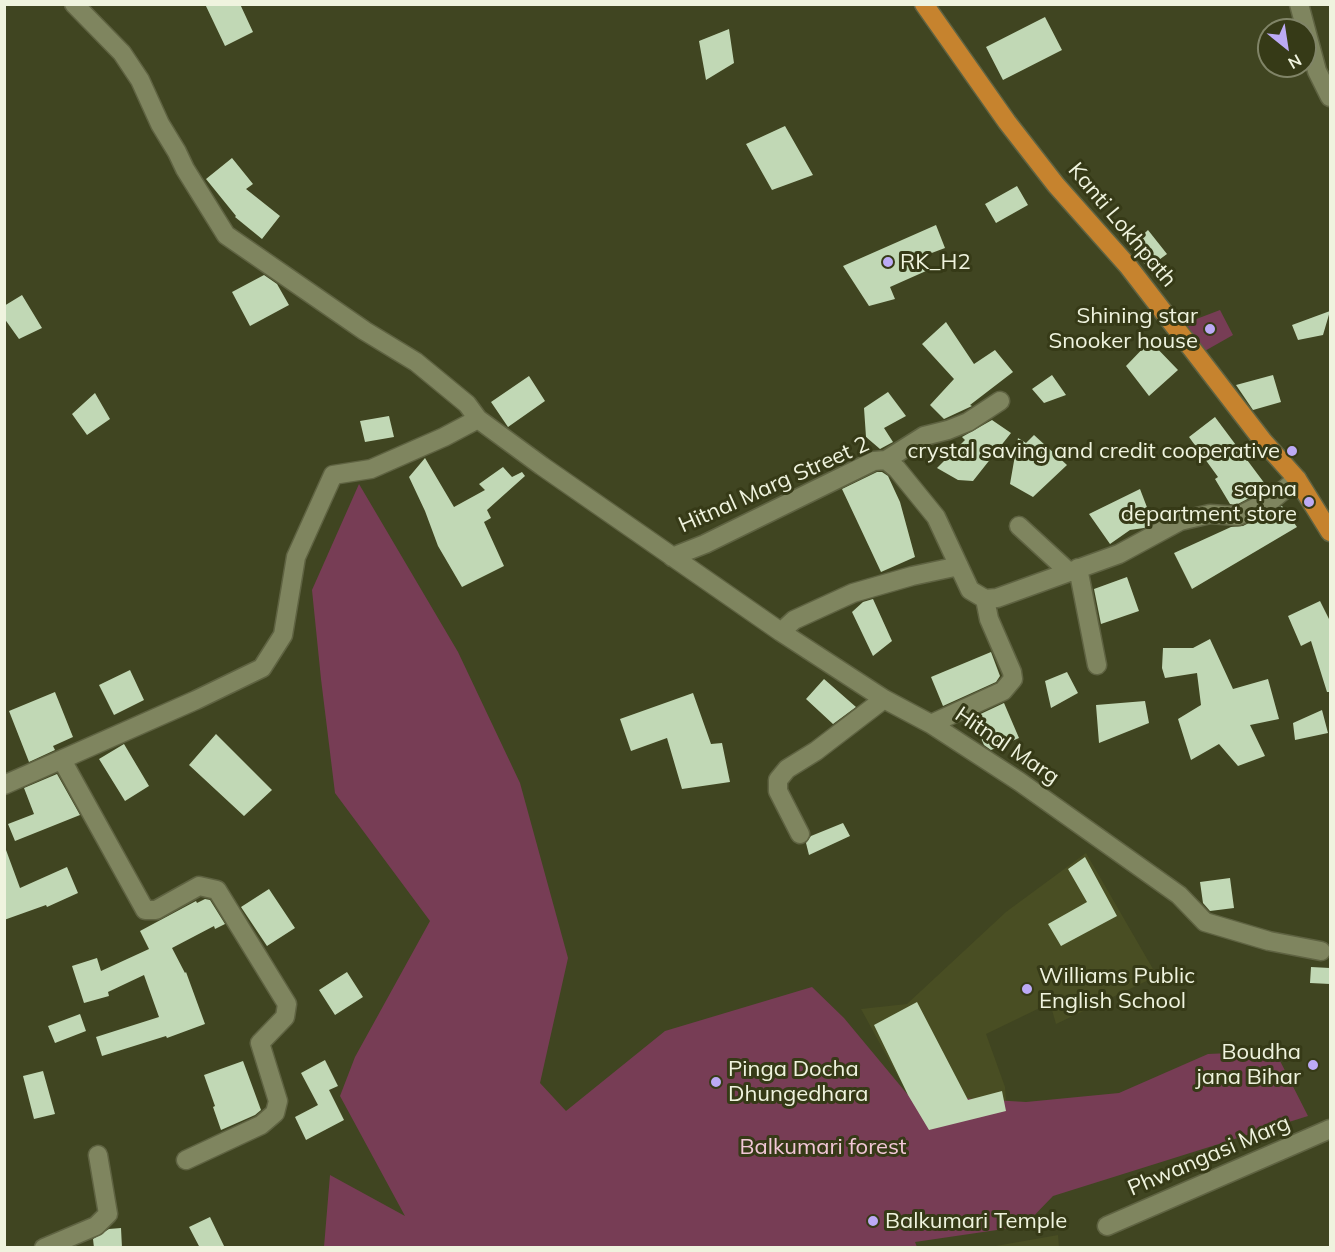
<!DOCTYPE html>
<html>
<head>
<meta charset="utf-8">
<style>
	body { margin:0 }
	#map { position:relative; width:1335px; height:1252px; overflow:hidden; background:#404521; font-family:Mulish,sans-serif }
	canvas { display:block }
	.frame { position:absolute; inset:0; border:6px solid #eff3de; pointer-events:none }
	.north { position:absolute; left:1257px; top:18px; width:60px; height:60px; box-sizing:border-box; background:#363a17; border:2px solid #808467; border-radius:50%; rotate:150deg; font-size:16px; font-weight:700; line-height:24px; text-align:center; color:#eff3de }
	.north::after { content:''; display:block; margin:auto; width:21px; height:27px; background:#bcaaf5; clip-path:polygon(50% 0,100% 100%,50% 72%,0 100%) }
</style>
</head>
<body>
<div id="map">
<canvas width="1335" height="1252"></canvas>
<div class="frame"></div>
<div class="north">N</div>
</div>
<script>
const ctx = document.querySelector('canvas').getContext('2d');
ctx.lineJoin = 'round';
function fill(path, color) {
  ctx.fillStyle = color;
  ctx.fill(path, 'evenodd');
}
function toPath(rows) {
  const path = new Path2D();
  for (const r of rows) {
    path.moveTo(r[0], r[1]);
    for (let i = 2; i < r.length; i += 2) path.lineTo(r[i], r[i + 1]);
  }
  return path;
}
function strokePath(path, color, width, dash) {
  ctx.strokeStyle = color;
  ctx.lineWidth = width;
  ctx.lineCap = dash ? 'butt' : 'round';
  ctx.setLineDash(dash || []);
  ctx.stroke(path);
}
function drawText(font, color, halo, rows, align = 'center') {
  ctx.font = font + ' Mulish,sans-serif';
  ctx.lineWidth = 6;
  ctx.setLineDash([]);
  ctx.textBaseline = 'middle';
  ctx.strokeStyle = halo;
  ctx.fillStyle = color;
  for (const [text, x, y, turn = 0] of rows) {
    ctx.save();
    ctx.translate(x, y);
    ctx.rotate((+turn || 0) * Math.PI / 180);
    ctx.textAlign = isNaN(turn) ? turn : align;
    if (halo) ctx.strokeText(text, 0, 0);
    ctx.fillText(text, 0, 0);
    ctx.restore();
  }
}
fill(toPath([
	[1086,853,1157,976,1056,1024,1050,1003,986,1034,1005,1087,1007,1112,929,1133,861,1009,907,1004,1006,912],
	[1058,1235,1059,1247,990,1247]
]), '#494e23');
fill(toPath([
	[1220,310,1233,335,1203,352,1186,323],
	[359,484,458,652,520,783,568,958,540,1083,566,1111,665,1031,812,987,844,1018,908,1095,1026,1102,1119,1093,1208,1054,1275,1051,1308,1116,1053,1196,1024,1226,915,1242,917,1247,324,1247,330,1175,405,1216,340,1096,355,1057,430,921,335,793,321,679,312,590]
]), '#773d55');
fill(toPath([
	[205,4,240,4,253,32,225,46],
	[1045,17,1062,50,1003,80,986,47],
	[729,29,734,63,706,80,699,41],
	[785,126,813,175,772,190,746,144],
	[232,158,253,184,246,189,280,216,262,239,235,217,236,216,206,179],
	[1017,186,1028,205,996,223,985,204],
	[936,225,945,248,921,257,926,271,890,287,895,299,869,306,843,266],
	[1148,230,1167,254,1148,268,1130,247],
	[264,275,277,284,289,305,250,326,232,292],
	[22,295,42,328,19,339,4,318,4,306],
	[1330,311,1323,335,1298,340,1292,325],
	[946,322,974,364,995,350,1013,372,970,405,972,406,944,419,930,405,954,379,922,344],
	[1150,341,1178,370,1149,396,1126,366],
	[1052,375,1066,395,1044,403,1032,389],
	[1273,375,1281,402,1253,410,1236,385],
	[529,376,545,401,508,427,491,402],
	[888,392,906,416,884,428,893,442,880,449,866,437,864,408],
	[95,393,110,419,87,435,72,414],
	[389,416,394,437,365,442,360,421],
	[1215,417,1268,488,1236,505,1230,504,1215,479,1218,477,1189,437],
	[992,420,1011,433,973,481,958,480,937,468,965,440,962,437],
	[1034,435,1067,465,1033,497,1010,484,1018,438,1026,443],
	[425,458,454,507,485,490,479,484,503,467,512,477,522,472,525,476,487,510,491,518,484,522,504,566,462,587,438,546,425,511,409,477],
	[877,472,882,472,888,476,900,502,915,557,881,572,842,489],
	[1140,489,1153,523,1144,528,1130,530,1110,544,1089,514],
	[1282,506,1297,527,1192,589,1174,553,1231,527,1243,526],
	[1127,577,1139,611,1101,624,1094,589],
	[873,599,892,641,873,656,852,612,863,602],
	[1320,601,1330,621,1330,692,1327,692,1311,641,1301,646,1288,616],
	[1210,639,1233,689,1268,679,1279,719,1250,725,1265,756,1238,766,1219,744,1191,760,1178,719,1201,705,1197,673,1165,678,1162,668,1163,648,1193,648],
	[991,652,1000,676,996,682,943,706,931,677],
	[130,670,144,700,114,715,99,685],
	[1067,672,1078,693,1051,708,1045,681],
	[824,679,856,707,833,724,806,699],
	[55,692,73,737,53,746,55,750,29,762,9,711],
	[693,693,711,744,722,743,730,782,682,789,667,738,631,751,620,719],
	[1145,701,1149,723,1099,743,1096,705],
	[1004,703,1019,738,991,750,984,745,972,718],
	[1322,710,1328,733,1295,740,1293,723],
	[216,734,272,790,244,816,189,765],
	[124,744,149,786,125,801,99,759],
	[57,774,80,815,15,841,8,824,34,814,24,788],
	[843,823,850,836,809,855,806,843,811,836],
	[4,850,6,850,20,888,67,867,78,893,47,907,46,905,4,920],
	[1085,857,1117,916,1061,946,1048,924,1087,902,1068,869],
	[1230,878,1234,908,1210,911,1203,903,1200,882],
	[269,889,295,928,267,946,241,907],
	[205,899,210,900,225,924,215,929,214,926,172,948,185,973,186,972,205,1024,167,1038,166,1036,102,1056,96,1037,159,1017,144,975,108,992,109,996,84,1003,72,966,97,958,101,971,149,949,140,931,196,901,197,903],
	[1311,967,1330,968,1330,984,1310,983],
	[347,972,363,997,335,1015,319,990],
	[917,1002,968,1100,1002,1091,1006,1111,929,1130,908,1095,874,1025],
	[80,1014,86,1031,55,1043,48,1026],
	[325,1060,338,1086,329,1090,344,1120,306,1140,295,1117,318,1105,301,1073],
	[243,1061,261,1110,255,1115,221,1130,213,1107,215,1106,204,1075],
	[43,1071,55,1114,34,1119,23,1076],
	[210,1217,225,1248,200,1248,189,1227],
	[121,1228,122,1248,94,1248,93,1239,109,1229]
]), '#c1d8b5');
const minor = toPath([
	[74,4,122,53,140,80,160,124,177,152,185,169,226,235,365,331,416,362,467,404,478,419],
	[1299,4,1317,71,1330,97],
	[886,460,924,436,948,430,968,422,1000,401],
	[1019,526,1069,572],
	[672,557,705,544,874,461,886,460,897,469,936,517,970,590,985,599,997,598,1119,554,1180,521,1210,514,1238,516,1273,499,1297,479],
	[1078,568,1097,665],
	[781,632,794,620,853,593,912,576,959,566],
	[931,724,1003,691,1013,679,1012,672,989,619,985,599],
	[62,760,145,910,156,910,199,886,217,890,287,1004,285,1017,260,1043,278,1101,275,1113,261,1125,186,1160],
	[4,785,196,700,262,668,283,635,296,557,333,475,371,469,444,437,478,419,542,466,781,632,884,699,931,724,1020,782,1179,895,1205,922,1269,941,1321,951],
	[800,834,778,791,778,780,787,769,816,751,884,699],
	[1107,1226,1330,1129],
	[44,1248,96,1226,108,1214,98,1155]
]);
const major = toPath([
	[924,4,1007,122,1056,185,1128,266,1263,441,1297,479,1330,532]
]);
strokePath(minor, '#5f6342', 21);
strokePath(major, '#5f6342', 21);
strokePath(minor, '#7f855f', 18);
strokePath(major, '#c6832e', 18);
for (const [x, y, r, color] of [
	[888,262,6,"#bcaaf5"],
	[1210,329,6,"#bcaaf5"],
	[1292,451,6,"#bcaaf5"],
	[1309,502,6,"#bcaaf5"],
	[1027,989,6,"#bcaaf5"],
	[1313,1065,6,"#bcaaf5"],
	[716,1082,6,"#bcaaf5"],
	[873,1221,6,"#bcaaf5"]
]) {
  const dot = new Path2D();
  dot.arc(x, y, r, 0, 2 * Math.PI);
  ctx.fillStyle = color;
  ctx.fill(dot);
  strokePath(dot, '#363a17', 2);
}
drawText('22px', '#eff3de', '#363a17', [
	["Kanti Lokhpath",1122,225,50],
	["Hitnal Marg Street 2",774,485,-24],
	["Hitnal Marg",1007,746,34],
	["Phwangasi Marg",1209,1156,-23]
]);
drawText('22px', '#eff3de', '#363a17', [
	["RK_H2",900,262],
	["Shining star",1198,316,"right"],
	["Snooker house",1198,341,"right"],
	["crystal saving and credit cooperative",1280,451,"right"],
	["sapna",1297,489,"right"],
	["department store",1297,514,"right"],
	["Williams Public",1039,976],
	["English School",1039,1001],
	["Boudha",1301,1052,"right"],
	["jana Bihar",1301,1077,"right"],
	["Pinga Docha",728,1069],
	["Dhungedhara",728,1094],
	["Balkumari Temple",885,1221]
], 'left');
drawText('22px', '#f2c7d7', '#363a17', [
	["Balkumari forest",823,1147]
]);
</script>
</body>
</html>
